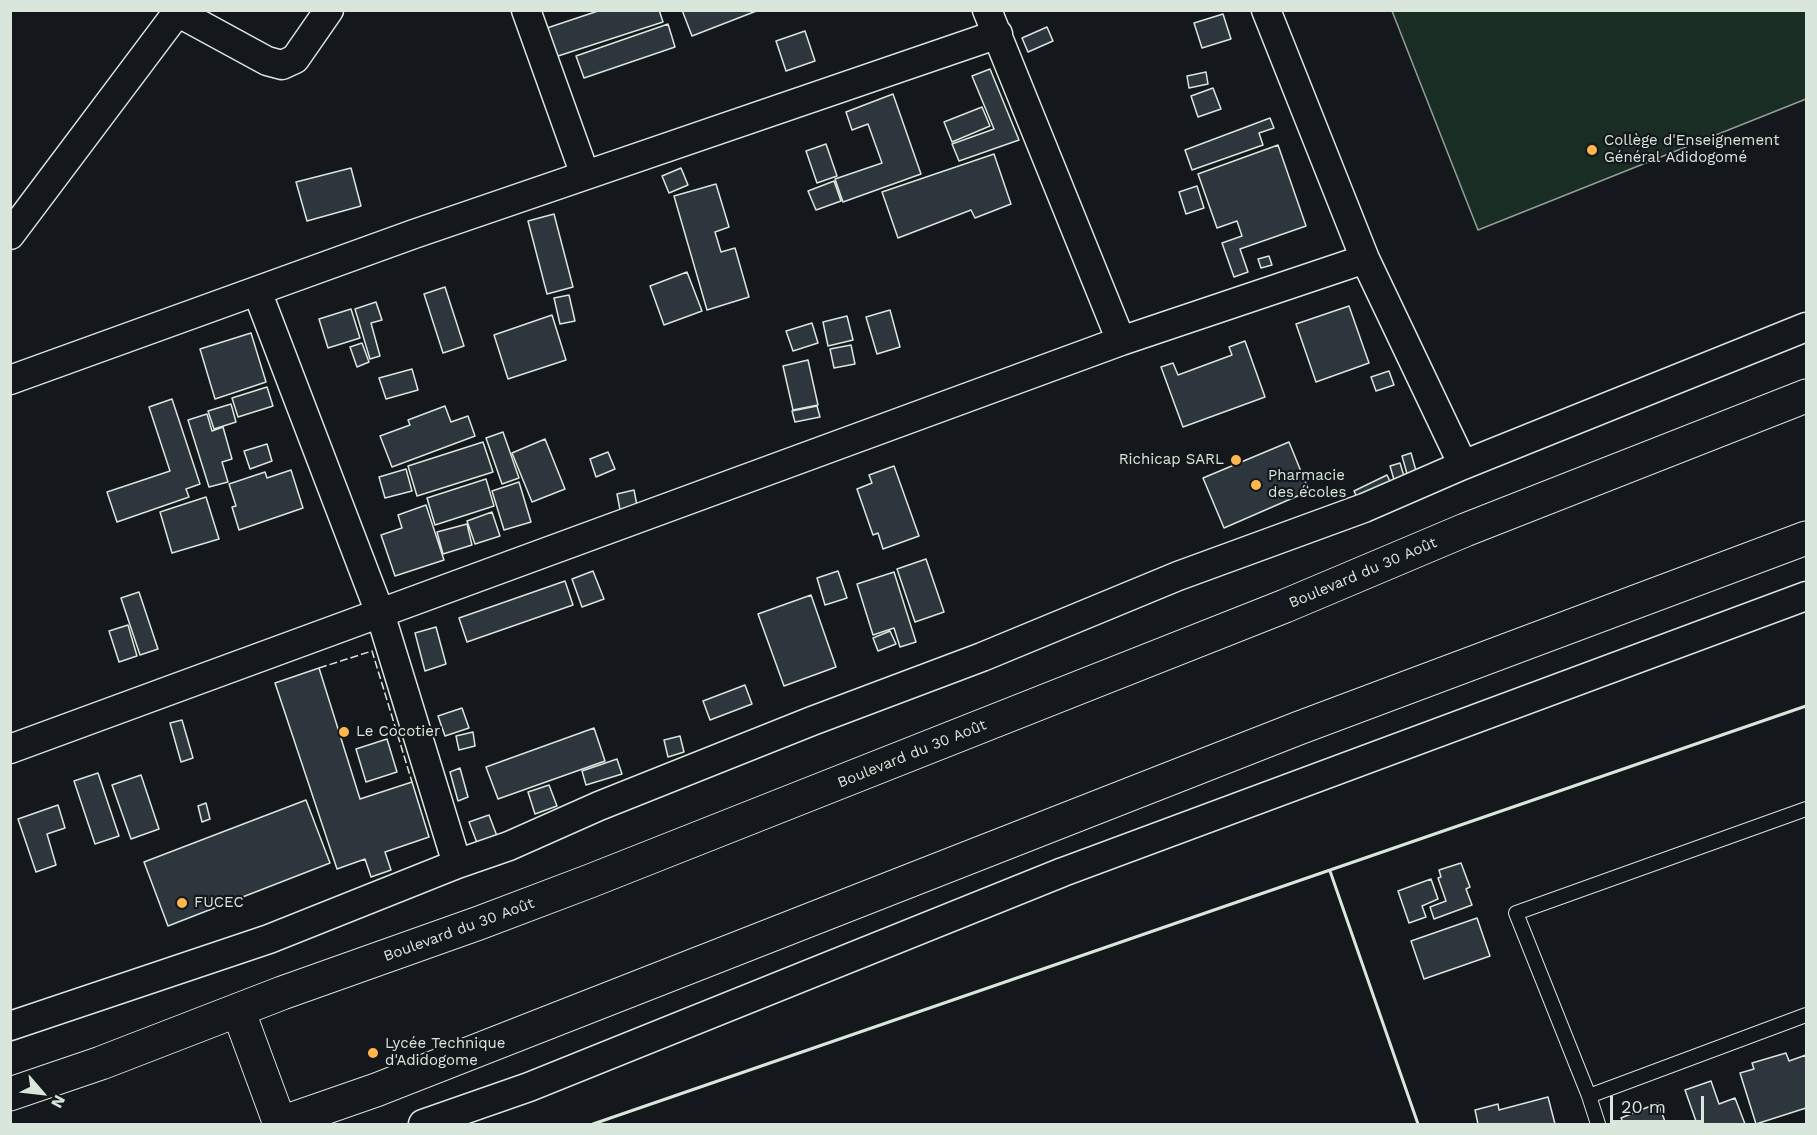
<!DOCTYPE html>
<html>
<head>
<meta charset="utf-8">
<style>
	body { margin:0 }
	#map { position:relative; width:1817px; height:1135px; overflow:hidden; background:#14181c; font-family:"Work Sans",sans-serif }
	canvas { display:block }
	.frame { position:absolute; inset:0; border:12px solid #d8e6dc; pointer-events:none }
	.north { position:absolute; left:12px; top:1063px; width:60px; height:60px; -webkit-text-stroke:4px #14181c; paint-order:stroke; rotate:118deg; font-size:16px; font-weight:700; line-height:24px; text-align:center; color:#d8e6dc }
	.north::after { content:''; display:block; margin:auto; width:21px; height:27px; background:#d8e6dc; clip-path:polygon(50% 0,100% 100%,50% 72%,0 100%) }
	.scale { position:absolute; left:1610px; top:1096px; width:94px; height:27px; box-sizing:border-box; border:3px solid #d8e6dc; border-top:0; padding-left:8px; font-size:18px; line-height:21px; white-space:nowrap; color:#d8e6dc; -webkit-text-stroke:4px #14181c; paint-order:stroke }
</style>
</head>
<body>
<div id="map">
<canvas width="1817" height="1135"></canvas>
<div class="frame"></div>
<div class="north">N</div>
<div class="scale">20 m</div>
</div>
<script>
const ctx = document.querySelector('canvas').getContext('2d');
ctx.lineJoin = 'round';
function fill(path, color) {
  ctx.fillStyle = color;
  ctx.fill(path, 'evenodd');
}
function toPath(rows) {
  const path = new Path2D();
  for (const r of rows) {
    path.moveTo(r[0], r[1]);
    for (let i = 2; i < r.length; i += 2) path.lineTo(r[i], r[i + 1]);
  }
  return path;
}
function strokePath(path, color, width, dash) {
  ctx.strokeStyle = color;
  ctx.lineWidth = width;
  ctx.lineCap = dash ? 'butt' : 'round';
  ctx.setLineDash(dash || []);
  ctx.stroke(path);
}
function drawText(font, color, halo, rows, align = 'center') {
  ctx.font = font + ' "Work Sans",sans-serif';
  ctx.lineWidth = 4.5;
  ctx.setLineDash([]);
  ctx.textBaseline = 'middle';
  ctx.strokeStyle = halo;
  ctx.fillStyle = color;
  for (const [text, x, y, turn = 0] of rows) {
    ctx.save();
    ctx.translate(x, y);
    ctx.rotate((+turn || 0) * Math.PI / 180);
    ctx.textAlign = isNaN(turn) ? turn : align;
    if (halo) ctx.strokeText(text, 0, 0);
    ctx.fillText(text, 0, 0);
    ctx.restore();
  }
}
const green = toPath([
	[1392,11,1806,11,1806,99,1478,230,1392,11]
]);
fill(green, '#1a2d24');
strokePath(green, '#939e99', 1.5);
const building = toPath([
	[601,10,659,10,663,22,555,57,547,28,601,10],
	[682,10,759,10,692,36,682,10],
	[1223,14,1231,39,1202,48,1194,23,1223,14],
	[668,24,675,47,584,78,576,56,668,24],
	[1047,27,1053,41,1028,52,1022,38,1047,27],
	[805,31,815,61,786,71,776,41,805,31],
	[990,69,1019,140,959,161,952,144,994,129,972,76,990,69],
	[1206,72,1208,84,1189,88,1187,76,1206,72],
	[1213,88,1221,109,1198,117,1191,96,1213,88],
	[893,94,921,174,843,202,835,179,882,163,868,124,852,130,846,112,893,94],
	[982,107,990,126,952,142,944,122,982,107],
	[1270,118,1274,128,1259,133,1263,145,1192,170,1185,150,1270,118],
	[826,144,837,176,817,183,806,151,826,144],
	[1278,145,1306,226,1240,249,1248,272,1234,277,1222,243,1242,236,1237,221,1217,228,1198,174,1278,145],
	[994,154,1011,204,975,218,971,210,898,238,882,192,994,154],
	[351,168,361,206,307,221,296,182,351,168],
	[681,168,688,185,669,193,662,176,681,168],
	[834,181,841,201,816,210,808,191,834,181],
	[716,184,729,227,715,232,721,252,735,248,749,297,707,310,674,196,716,184],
	[1197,186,1204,208,1186,214,1179,192,1197,186],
	[554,214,573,287,547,294,528,221,554,214],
	[1269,256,1272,265,1261,268,1258,259,1269,256],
	[687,272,702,311,664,325,650,286,687,272],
	[445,287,464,346,443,353,424,294,445,287],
	[569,295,575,321,560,324,554,298,569,295],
	[376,302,382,320,371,323,380,356,370,359,355,309,376,302],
	[1349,306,1369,363,1316,382,1296,324,1349,306],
	[351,309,360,338,328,348,319,319,351,309],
	[890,310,900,347,877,354,866,317,890,310],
	[552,315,566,360,508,379,494,335,552,315],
	[847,316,853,340,828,346,823,322,847,316],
	[812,323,818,343,793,351,786,331,812,323],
	[251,333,266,382,215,399,200,349,251,333],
	[1245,341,1265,397,1183,427,1161,367,1173,363,1178,375,1232,355,1229,347,1245,341],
	[362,343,369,362,357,367,350,347,362,343],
	[851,345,855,364,834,368,830,349,851,345],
	[808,360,818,405,793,410,783,366,808,360],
	[412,369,418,390,386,399,379,378,412,369],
	[1389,371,1394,385,1376,391,1371,377,1389,371],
	[267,387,273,406,238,417,232,398,267,387],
	[172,399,200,484,186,489,189,497,117,522,107,492,170,471,149,407,172,399],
	[231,404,236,422,214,429,208,411,231,404],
	[445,406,451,422,468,416,475,436,392,467,380,436,410,425,408,420,445,406],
	[817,406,820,417,795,422,792,411,817,406],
	[207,414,212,431,223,427,232,459,222,462,228,482,209,487,188,420,207,414],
	[503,432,519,478,502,484,486,438,503,432],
	[545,439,565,489,532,502,512,453,545,439],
	[483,442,493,472,417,496,408,466,483,442],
	[1289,442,1309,491,1224,528,1203,478,1289,442],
	[267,444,272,461,250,469,244,451,267,444],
	[608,452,615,469,596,477,590,459,608,452],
	[1411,453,1418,478,1409,481,1402,456,1411,453],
	[1400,463,1407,486,1397,490,1390,466,1400,463],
	[894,466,919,536,883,549,878,533,873,535,857,489,872,483,869,475,894,466],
	[406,469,412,491,385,498,379,477,406,469],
	[291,470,303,508,239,530,232,507,236,506,229,484,265,472,267,478,291,470],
	[1387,475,1395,492,1362,508,1354,491,1387,475],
	[486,479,494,506,435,525,427,498,486,479],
	[519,482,531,522,504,530,492,491,519,482],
	[634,490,638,511,621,515,617,494,634,490],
	[206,497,219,539,172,553,160,512,206,497],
	[426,505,444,560,395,576,381,535,402,528,398,515,426,505],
	[492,512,500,536,475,544,467,521,492,512],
	[467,524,472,545,443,554,437,532,467,524],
	[926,559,944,612,915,622,897,569,926,559],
	[593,571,604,599,582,607,572,579,593,571],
	[838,571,847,598,825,605,817,578,838,571],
	[894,572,916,642,900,647,894,628,873,635,857,584,894,572],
	[565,581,573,605,467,642,459,618,565,581],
	[139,592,158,649,140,655,121,598,139,592],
	[811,595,836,667,784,686,758,614,811,595],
	[128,625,137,656,119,662,109,631,128,625],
	[436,627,446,664,425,671,415,633,436,627],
	[890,631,896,644,878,651,873,638,890,631],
	[319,668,360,799,412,782,429,837,385,852,391,870,371,877,365,859,337,869,275,683,319,668],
	[745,685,752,704,710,720,703,701,745,685],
	[462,708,469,728,445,736,438,716,462,708],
	[182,720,193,758,181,762,170,723,182,720],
	[594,728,605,761,498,799,486,767,594,728],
	[473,732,475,746,459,750,456,736,473,732],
	[680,736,684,752,668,757,664,740,680,736],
	[387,739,397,772,366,782,356,749,387,739],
	[617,759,622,774,586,785,582,771,617,759],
	[460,768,468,797,458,801,450,772,460,768],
	[98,773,119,836,95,844,74,781,98,773],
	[141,775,159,829,131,839,112,785,141,775],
	[549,785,557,806,535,814,528,792,549,785],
	[306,800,330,863,168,926,144,862,306,800],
	[206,803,210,819,202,822,198,806,206,803],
	[58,805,65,828,47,834,56,865,36,872,18,819,58,805],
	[489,815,497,836,477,843,469,822,489,815],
	[1461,863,1470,887,1466,889,1472,905,1434,919,1430,907,1446,901,1438,878,1441,877,1439,870,1461,863],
	[1431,879,1438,899,1422,906,1426,917,1409,923,1398,891,1431,879],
	[1477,918,1490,956,1424,979,1411,941,1477,918],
	[1786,1053,1789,1061,1806,1055,1806,1108,1756,1124,1740,1073,1754,1069,1752,1063,1786,1053],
	[1711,1081,1719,1104,1735,1098,1745,1124,1697,1124,1685,1090,1711,1081],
	[1548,1097,1555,1124,1478,1124,1475,1110,1498,1104,1499,1110,1548,1097],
	[1658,1103,1666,1124,1624,1124,1621,1118,1658,1103]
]);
fill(building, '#2c363c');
strokePath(building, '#d8e6dc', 1.5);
const service = toPath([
	[1589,1096,1806,1015],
	[1598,1124,1589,1096,1516,913,1806,809]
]);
const minor = toPath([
	[526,10,585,175],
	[987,10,1121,341],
	[1266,10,1365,259,1463,465],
	[177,12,267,61,282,65,295,59,329,10],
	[10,235,179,10],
	[257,291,380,613,457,864],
	[10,380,414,234,998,34],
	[10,749,1121,341,1365,259],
	[10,1026,269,939,457,864,509,846,599,806,812,721,982,657,1178,576,1364,508,1463,465,1806,327],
	[423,1124,529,1087,1063,872,1806,596]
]);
const trunk = toPath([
	[238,1010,280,1124],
	[10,1094,101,1063,282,993,479,923,590,881,1285,606,1465,530,1806,396],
	[278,1124,376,1090,1299,728,1806,538]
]);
strokePath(service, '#d8e6dc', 16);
strokePath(minor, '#d8e6dc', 31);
strokePath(trunk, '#d8e6dc', 35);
strokePath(service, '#14181c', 14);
strokePath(minor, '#14181c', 28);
strokePath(trunk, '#14181c', 33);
strokePath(toPath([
	[319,668,372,651,412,782]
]), '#d8e6dc', 1.5, [8, 3]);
strokePath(toPath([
	[1330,871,1418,1124],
	[593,1124,1806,706]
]), '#d8e6dc', 3);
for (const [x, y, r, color] of [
	[1592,150,6,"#ffb74d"],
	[1236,460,6,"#ffb74d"],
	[1256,485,6,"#ffb74d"],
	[344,732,6,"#ffb74d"],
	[182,903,6,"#ffb74d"],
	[373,1053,6,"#ffb74d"]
]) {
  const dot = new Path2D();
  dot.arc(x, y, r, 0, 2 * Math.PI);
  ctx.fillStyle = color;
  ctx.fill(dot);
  strokePath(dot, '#14181c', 2);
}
drawText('15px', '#d8e6dc', '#14181c', [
	["Collège d'Enseignement",1604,141],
	["Général Adidogomé",1604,158],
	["Richicap SARL",1224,460,"right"],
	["Pharmacie",1268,476],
	["des écoles",1268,493],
	["Le Cocotier",356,732],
	["FUCEC",194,903],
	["Lycée Technique",385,1044],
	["d'Adidogome",385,1061]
], 'left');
drawText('15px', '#d8e6dc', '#14181c', [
	["Boulevard du 30 Août",1363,573,-23],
	["Boulevard du 30 Août",912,754,-22],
	["Boulevard du 30 Août",459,930,-20]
]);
</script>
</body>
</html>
